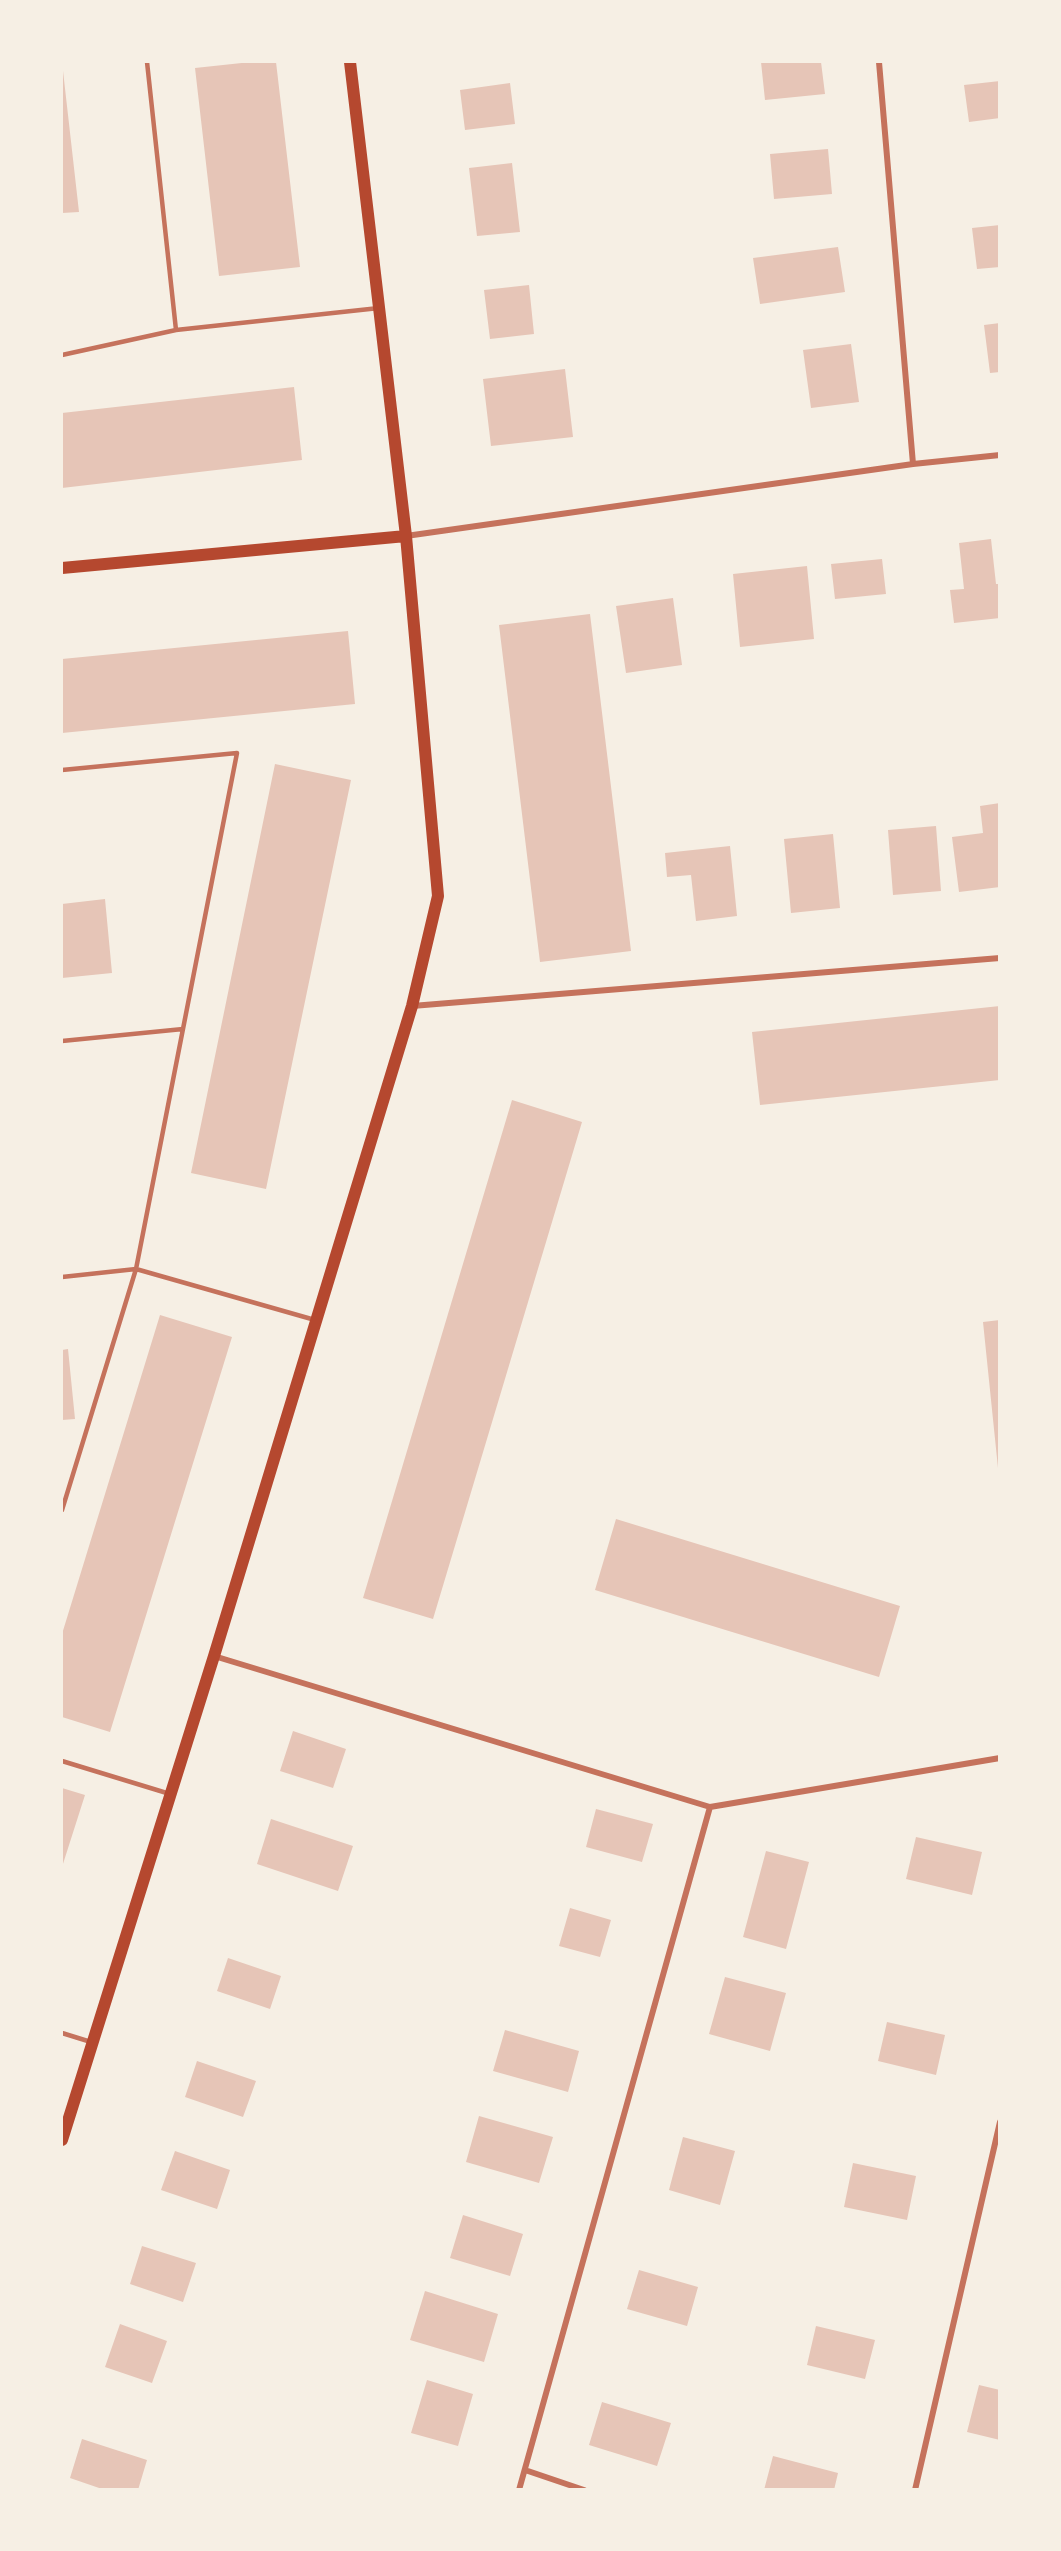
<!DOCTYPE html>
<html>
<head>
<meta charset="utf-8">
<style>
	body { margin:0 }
	#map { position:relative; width:1061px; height:2551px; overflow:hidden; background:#f6efe4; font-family:"Golos Text",sans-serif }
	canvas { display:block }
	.frame { position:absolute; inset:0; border:63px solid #f6efe4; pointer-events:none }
</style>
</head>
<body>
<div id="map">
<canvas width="1061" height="2551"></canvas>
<div class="frame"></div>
</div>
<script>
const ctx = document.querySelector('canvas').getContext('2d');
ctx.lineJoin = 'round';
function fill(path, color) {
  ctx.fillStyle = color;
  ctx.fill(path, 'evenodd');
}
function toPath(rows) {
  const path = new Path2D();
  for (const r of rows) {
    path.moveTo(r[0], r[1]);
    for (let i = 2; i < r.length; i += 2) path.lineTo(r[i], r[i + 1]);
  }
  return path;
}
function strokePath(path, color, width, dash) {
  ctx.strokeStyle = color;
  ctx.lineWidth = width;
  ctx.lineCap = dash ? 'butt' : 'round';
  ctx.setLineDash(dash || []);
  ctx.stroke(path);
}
fill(toPath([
	[62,62,79,212,62,213],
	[251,62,276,62,300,267,219,276,195,68],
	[761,62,821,62,825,94,765,100],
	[1000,81,1000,118,969,122,964,85],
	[510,83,515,124,465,130,460,90],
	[828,149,832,194,774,199,770,154],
	[512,163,520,232,477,236,469,168],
	[1000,225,1000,267,977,269,972,228],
	[838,247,845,292,760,304,753,258],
	[529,285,534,334,490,339,484,290],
	[1000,323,1000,372,990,373,984,325],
	[851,344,859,402,811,408,803,350],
	[565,369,573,437,491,446,483,379],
	[294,387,302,460,62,488,62,413],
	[991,539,996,584,1000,584,1000,618,954,623,950,590,964,589,959,543],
	[882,559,886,594,835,599,831,564],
	[807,566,814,639,740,647,733,574],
	[673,598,682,665,626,673,616,606],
	[590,614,631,951,540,962,499,625],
	[348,631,355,704,62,733,62,659],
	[275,764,351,780,266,1189,191,1173],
	[1000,803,1000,887,959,892,952,837,983,833,980,806],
	[936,826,941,891,893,895,888,830],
	[833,834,840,908,791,913,784,839],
	[730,846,737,916,696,921,691,875,667,877,665,853],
	[105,899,112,973,62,978,62,904],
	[1000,1006,1000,1080,760,1105,752,1032],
	[512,1100,582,1122,433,1619,363,1598],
	[160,1315,232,1337,110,1732,62,1717,62,1634],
	[1000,1320,1000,1468,998,1468,983,1322],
	[68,1349,75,1419,62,1420,62,1350],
	[616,1519,900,1606,879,1677,595,1590],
	[293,1731,346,1749,333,1788,280,1771],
	[62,1788,85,1795,62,1867],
	[596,1809,653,1824,642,1862,586,1847],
	[271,1819,353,1846,338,1891,257,1864],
	[916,1837,982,1852,972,1895,906,1879],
	[766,1851,809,1862,786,1949,743,1937],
	[570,1908,611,1920,600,1957,559,1946],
	[228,1958,281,1976,270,2009,217,1991],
	[725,1977,786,1993,770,2051,709,2034],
	[887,2022,945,2035,936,2075,878,2061],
	[505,2030,579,2051,568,2092,493,2071],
	[197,2061,256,2081,243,2117,185,2097],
	[479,2116,553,2137,539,2183,466,2162],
	[683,2137,735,2151,720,2205,669,2190],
	[175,2151,230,2170,217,2209,161,2190],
	[853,2163,916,2176,907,2220,844,2207],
	[463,2215,523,2234,510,2276,450,2258],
	[142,2246,196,2263,183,2302,130,2284],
	[639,2270,698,2287,687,2326,627,2309],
	[425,2291,498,2314,484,2362,410,2340],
	[120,2324,167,2341,152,2383,105,2367],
	[816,2326,875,2340,865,2379,807,2365],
	[427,2380,473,2394,458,2446,411,2433],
	[979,2385,1000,2390,1000,2440,967,2432],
	[602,2402,671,2423,657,2466,589,2445],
	[82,2439,147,2460,138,2490,105,2490,70,2478],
	[773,2456,838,2473,834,2490,764,2490]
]), '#e6c5b7');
strokePath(toPath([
	[147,62,176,330],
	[62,355,176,330,379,308],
	[62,770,237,753,136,1269,62,1510],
	[62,1041,183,1029],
	[62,1277,136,1269,315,1320],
	[62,1761,170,1794],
	[62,2033,91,2042]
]), '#c5725c', 4.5);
strokePath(toPath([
	[879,62,913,464],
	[406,536,913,464,1000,455],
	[412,1006,1000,958],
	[214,1656,710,1807,1000,1758],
	[525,2470,584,2490],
	[519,2490,710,1807],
	[915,2490,1000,2122]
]), '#c5725c', 6);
strokePath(toPath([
	[62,568,406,536],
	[62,2140,214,1656,412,1006,438,896,406,536,350,62]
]), '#b5482f', 12);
</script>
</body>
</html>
